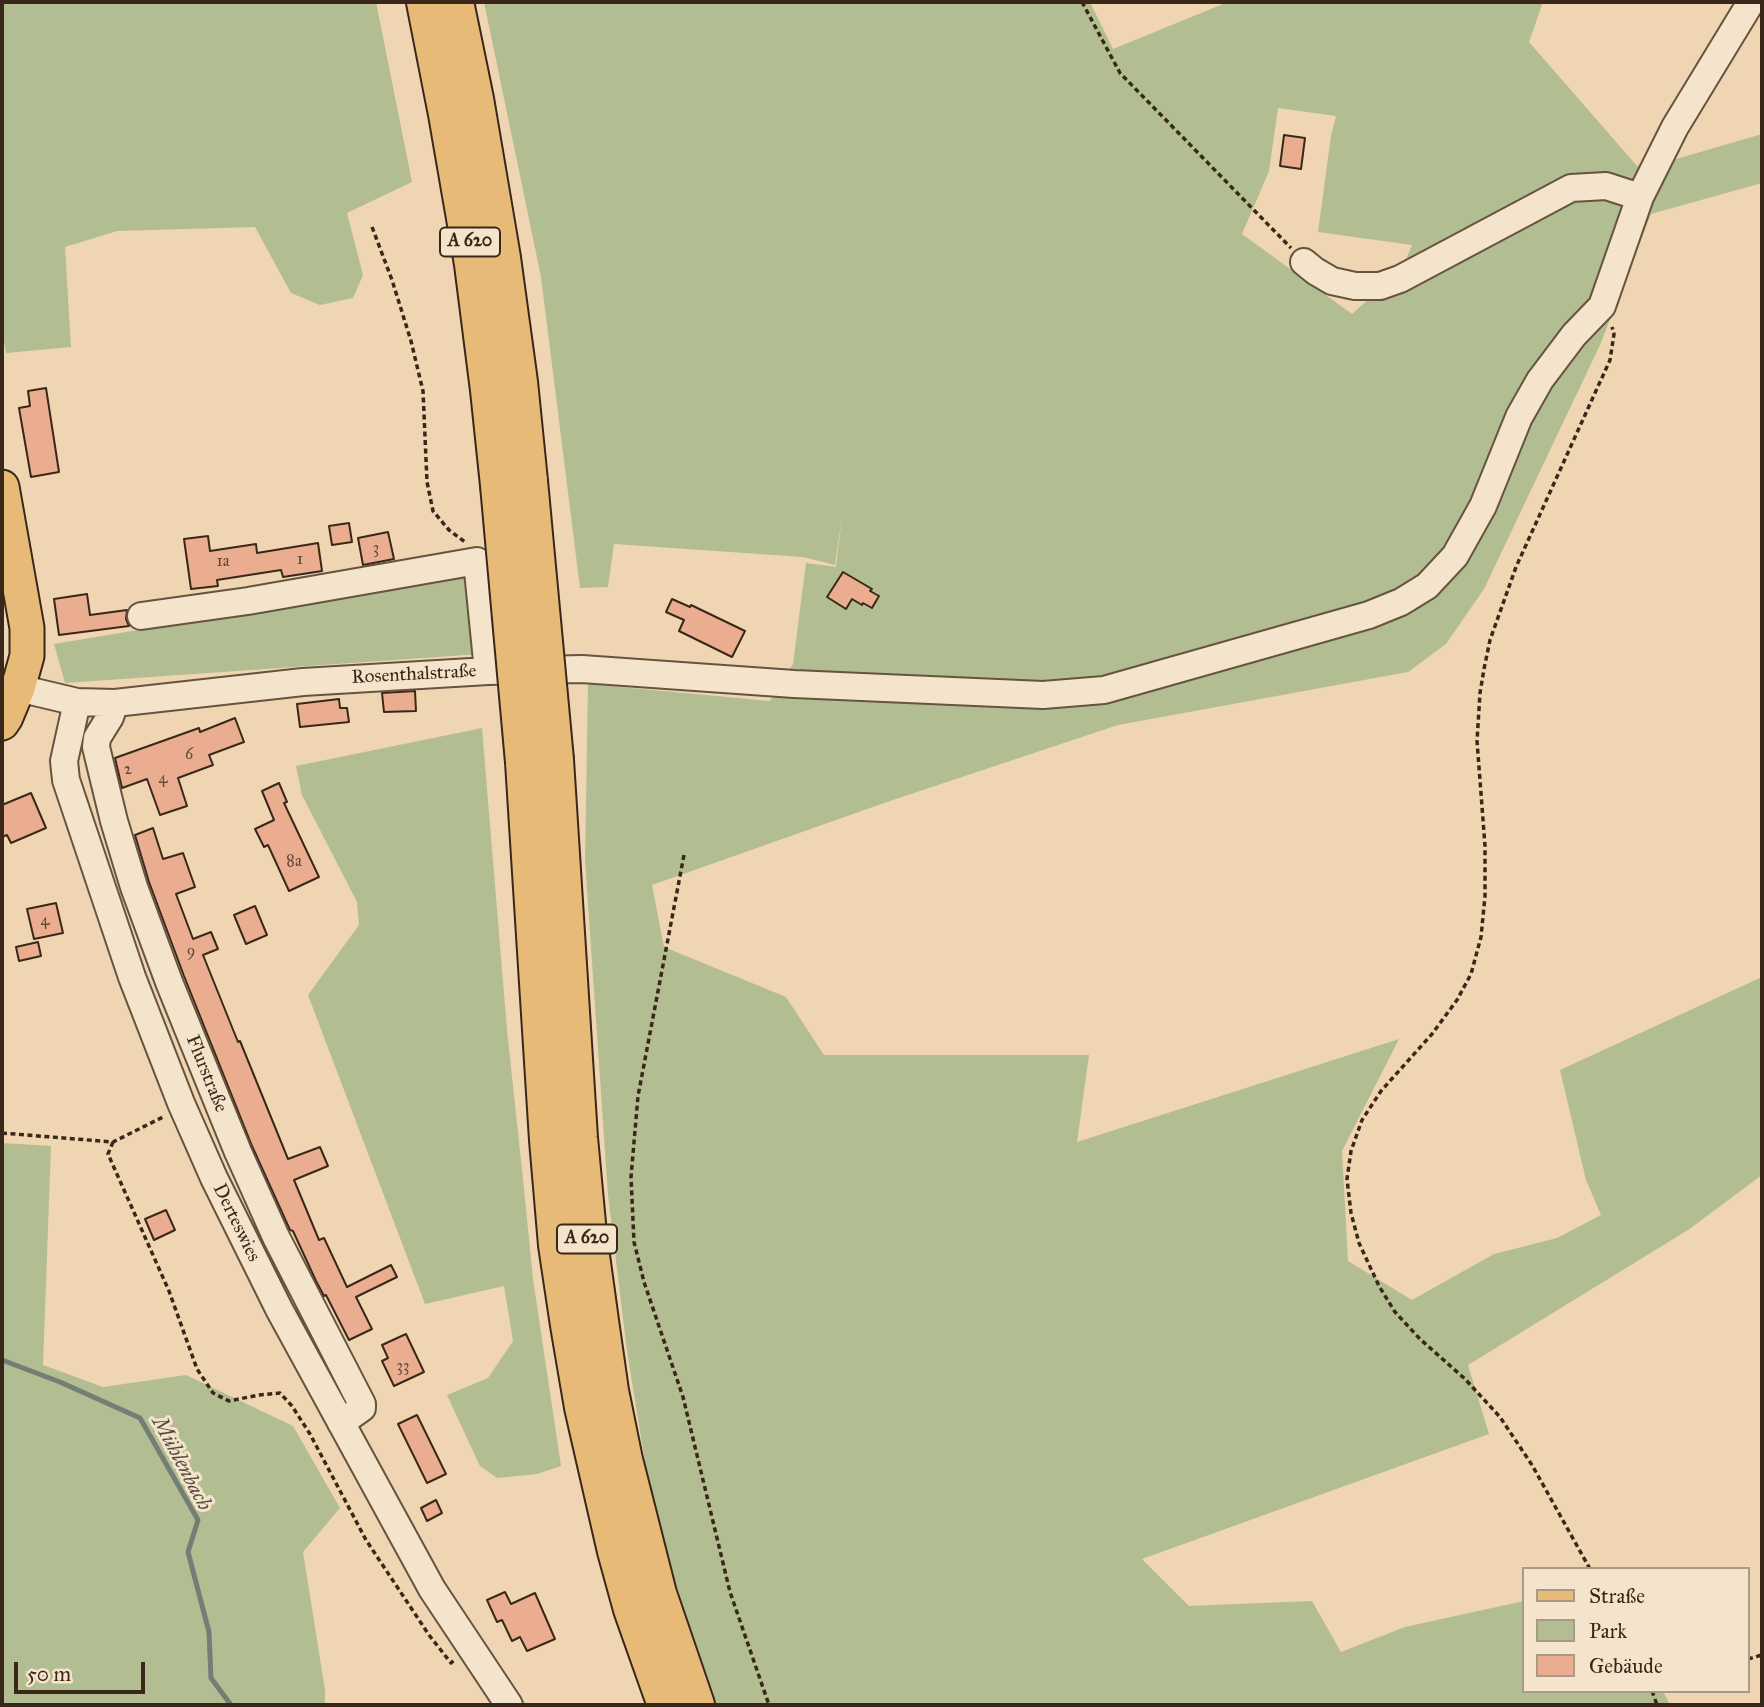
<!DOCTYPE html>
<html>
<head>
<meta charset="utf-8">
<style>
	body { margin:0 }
	#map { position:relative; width:1764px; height:1707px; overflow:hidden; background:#efd5b1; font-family:"IM FELL Great Primer",serif }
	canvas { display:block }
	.frame { position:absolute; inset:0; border:4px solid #39281a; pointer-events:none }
	.legend { position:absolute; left:1522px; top:1567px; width:228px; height:126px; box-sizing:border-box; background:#f5e4cc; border:2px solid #aa9985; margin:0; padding:9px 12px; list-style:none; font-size:21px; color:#39281a }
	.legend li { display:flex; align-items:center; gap:14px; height:35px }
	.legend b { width:35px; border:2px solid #aa9985 }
	.scale { position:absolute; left:14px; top:1662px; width:131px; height:32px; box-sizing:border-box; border:4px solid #39281a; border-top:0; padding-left:9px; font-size:21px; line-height:24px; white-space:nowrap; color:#39281a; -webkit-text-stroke:5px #f5e4cc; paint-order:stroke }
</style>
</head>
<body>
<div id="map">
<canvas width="1764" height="1707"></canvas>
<div class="frame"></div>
<ul class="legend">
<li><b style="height:9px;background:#e8ba78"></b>Straße</li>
<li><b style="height:19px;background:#b2be91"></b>Park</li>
<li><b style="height:19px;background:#eaad90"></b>Gebäude</li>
</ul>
<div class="scale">50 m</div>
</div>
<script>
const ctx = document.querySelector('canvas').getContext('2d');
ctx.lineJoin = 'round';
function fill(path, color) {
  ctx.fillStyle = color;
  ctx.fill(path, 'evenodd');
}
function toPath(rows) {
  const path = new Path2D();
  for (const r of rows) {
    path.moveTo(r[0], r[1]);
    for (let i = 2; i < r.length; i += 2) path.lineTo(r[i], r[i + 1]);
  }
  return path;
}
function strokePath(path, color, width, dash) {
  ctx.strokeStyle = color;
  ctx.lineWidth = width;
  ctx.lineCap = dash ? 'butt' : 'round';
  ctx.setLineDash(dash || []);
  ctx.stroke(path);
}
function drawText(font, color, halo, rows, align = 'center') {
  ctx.font = font + ' "IM FELL Great Primer",serif';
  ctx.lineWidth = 6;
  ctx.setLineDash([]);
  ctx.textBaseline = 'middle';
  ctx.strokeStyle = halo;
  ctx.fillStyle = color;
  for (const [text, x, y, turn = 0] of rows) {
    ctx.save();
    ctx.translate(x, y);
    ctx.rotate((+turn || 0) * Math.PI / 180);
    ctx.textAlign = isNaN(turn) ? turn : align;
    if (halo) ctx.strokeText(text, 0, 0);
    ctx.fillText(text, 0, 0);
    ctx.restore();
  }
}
fill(toPath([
	[2,2,376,2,412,182,347,213,363,275,353,298,320,305,291,293,255,227,117,231,65,247,71,347,6,353,2,329],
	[484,2,1090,2,1113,49,1228,2,1543,2,1529,42,1637,166,1673,160,1762,134,1762,183,1651,214,1600,345,1484,589,1446,644,1408,672,1118,725,887,802,652,885,664,947,786,997,824,1055,1089,1055,1077,1142,1399,1039,1342,1151,1348,1261,1412,1300,1494,1254,1557,1238,1601,1215,1586,1180,1560,1070,1762,977,1762,1175,1688,1230,1468,1365,1489,1434,1142,1559,1189,1606,1312,1601,1341,1652,1405,1627,1524,1601,1524,1691,1663,1691,1670,1705,710,1705,654,1518,627,1351,608,1195,585,860,588,684,770,701,793,664,806,563,836,567,842,515,835,565,803,557,614,544,608,587,580,588,541,277],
	[1278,108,1336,116,1331,136,1318,232,1412,245,1402,269,1352,314,1242,234,1269,171],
	[463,576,480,654,65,683,54,644],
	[482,728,507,1030,523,1179,533,1279,561,1466,537,1474,497,1478,480,1466,447,1395,488,1378,513,1341,504,1286,425,1304,308,995,359,925,357,902,302,795,296,766],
	[2,1143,51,1146,43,1365,103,1387,186,1375,293,1426,340,1508,303,1552,325,1690,325,1705,2,1705]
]), '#b2be91');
strokePath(toPath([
	[2,1360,60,1382,140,1418,198,1520,188,1552,209,1632,211,1678,231,1705]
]), '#747e76', 5);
const building = toPath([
	[1284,135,1305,138,1301,169,1280,166,1284,135],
	[46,388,59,472,31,477,19,408,30,406,28,391,46,388],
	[349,523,352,542,332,545,329,526,349,523],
	[388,532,394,559,363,565,358,538,388,532],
	[208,536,210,551,256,544,257,553,318,543,322,571,283,577,281,570,217,580,218,586,191,589,184,539,208,536],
	[843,572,872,589,870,591,879,596,872,608,863,603,862,605,852,599,846,609,827,597,843,572],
	[87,594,90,615,127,610,126,619,129,626,59,635,54,599,87,594],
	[672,599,690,607,691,605,745,631,732,657,679,631,684,620,666,612,672,599],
	[415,691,416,711,384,712,382,693,415,691],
	[339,699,340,708,347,708,349,722,300,727,297,704,339,699],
	[235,718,244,742,209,755,213,765,178,778,187,806,160,815,147,779,122,788,115,758,199,728,200,732,235,718],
	[279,783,287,802,284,803,319,877,289,891,268,845,264,847,255,829,274,820,262,791,279,783],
	[31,793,46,828,11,843,7,835,2,837,2,805,31,793],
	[153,828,163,859,183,853,195,887,176,894,193,939,211,932,218,949,203,955,238,1042,240,1041,288,1159,320,1147,328,1166,294,1180,319,1240,324,1238,347,1287,391,1265,397,1277,356,1297,372,1329,349,1340,326,1295,324,1296,316,1281,293,1231,290,1230,252,1146,184,976,149,882,135,835,153,828],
	[56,903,63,933,34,939,27,909,56,903],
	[255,906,267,935,246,944,234,915,255,906],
	[38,942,41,956,19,961,16,947,38,942],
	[166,1210,175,1230,154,1240,145,1219,166,1210],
	[406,1334,424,1372,394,1386,382,1361,388,1358,382,1345,406,1334],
	[417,1415,446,1474,427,1483,398,1424,417,1415],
	[436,1500,442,1513,427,1521,421,1508,436,1500],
	[505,1592,511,1604,535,1593,555,1639,527,1651,520,1637,512,1641,502,1620,497,1622,487,1600,505,1592]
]);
fill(building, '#eaad90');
strokePath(building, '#39281a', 2);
const minor = toPath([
	[1304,262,1315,271,1332,281,1355,286,1380,286,1400,279,1571,188,1606,186,1640,197],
	[141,616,248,601,477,561,488,671],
	[18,688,77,702,115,703,303,682,488,671,582,669,794,684,1043,695,1104,690,1369,615,1401,602,1427,586,1455,556,1483,506,1519,417,1540,380,1574,335,1602,306,1640,197,1675,127,1751,2],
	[77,702,64,761,66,780,132,977,181,1103,214,1178,279,1309,432,1589,509,1705],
	[115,703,110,717,97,738,96,747,114,821,134,887,169,982,238,1152,276,1237,362,1404,362,1408,341,1423]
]);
const major = toPath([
	[2,487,27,628,27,656,18,688,6,717,2,723]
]);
const highway = toPath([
	[426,2,448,114,474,264,490,390,500,485],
	[454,2,474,99,501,258,518,382,528,481],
	[554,760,578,1138,587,1234,599,1321,609,1391,623,1460,657,1594,695,1705],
	[525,762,549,1140,558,1245,570,1325,584,1407,617,1551,633,1609,667,1705]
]);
strokePath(minor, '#665340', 30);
strokePath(major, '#39281a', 37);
strokePath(highway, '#39281a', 42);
strokePath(toPath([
	[1082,2,1120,73,1291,248],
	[372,227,392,280,411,341,423,391,427,482,433,511,449,530,465,542],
	[684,855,638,1096,631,1177,634,1242,644,1282,683,1397,730,1592,769,1705],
	[2,1133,113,1142,165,1116],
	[113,1142,108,1154,169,1291,197,1369,213,1393,229,1401,259,1395,280,1393,292,1406,310,1434,366,1540,429,1635,451,1663,454,1660],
	[1590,1569,1532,1465,1500,1417,1465,1379,1420,1339,1395,1312,1379,1286,1359,1243,1351,1213,1347,1179,1351,1151,1362,1120,1381,1091,1432,1034,1457,1000,1471,974,1481,937,1485,896,1485,846,1477,741,1480,693,1484,669,1490,640,1516,567,1610,360,1614,334,1612,327],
	[1748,1659,1762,1655],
	[1652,1691,1657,1705]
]), '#39281a', 3.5, [5, 3.5]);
strokePath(minor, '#f5e4cc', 26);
strokePath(major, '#e8ba78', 33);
strokePath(highway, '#e8ba78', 38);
const highwayBridge = toPath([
	[528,481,554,760],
	[500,485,525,762]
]);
strokePath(highwayBridge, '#39281a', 42, []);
strokePath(highwayBridge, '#e8ba78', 38);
drawText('16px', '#654938', null, [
	["3",376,549],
	["1",300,560],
	["1a",223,562],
	["6",189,755],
	["2",128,770],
	["4",163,779],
	["8a",294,862],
	["4",45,921],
	["9",191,952],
	["33",403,1367]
]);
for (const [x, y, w] of [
	[470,242,60],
	[587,1239,60]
]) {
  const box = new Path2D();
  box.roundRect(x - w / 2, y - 14.5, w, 29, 5);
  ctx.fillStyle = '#f5e4cc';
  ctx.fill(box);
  strokePath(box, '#39281a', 2);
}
drawText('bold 18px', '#39281a', null, [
	["A 620",470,242],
	["A 620",587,1239]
]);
drawText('19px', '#39281a', '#f5e4cc', [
	["Rosenthalstraße",414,675,-3],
	["Flurstraße",206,1074,68],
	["Derteswies",236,1223,64]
]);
drawText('italic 21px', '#524c40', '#f5e4cc', [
	["Mühlenbach",181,1464,62]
]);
</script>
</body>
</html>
